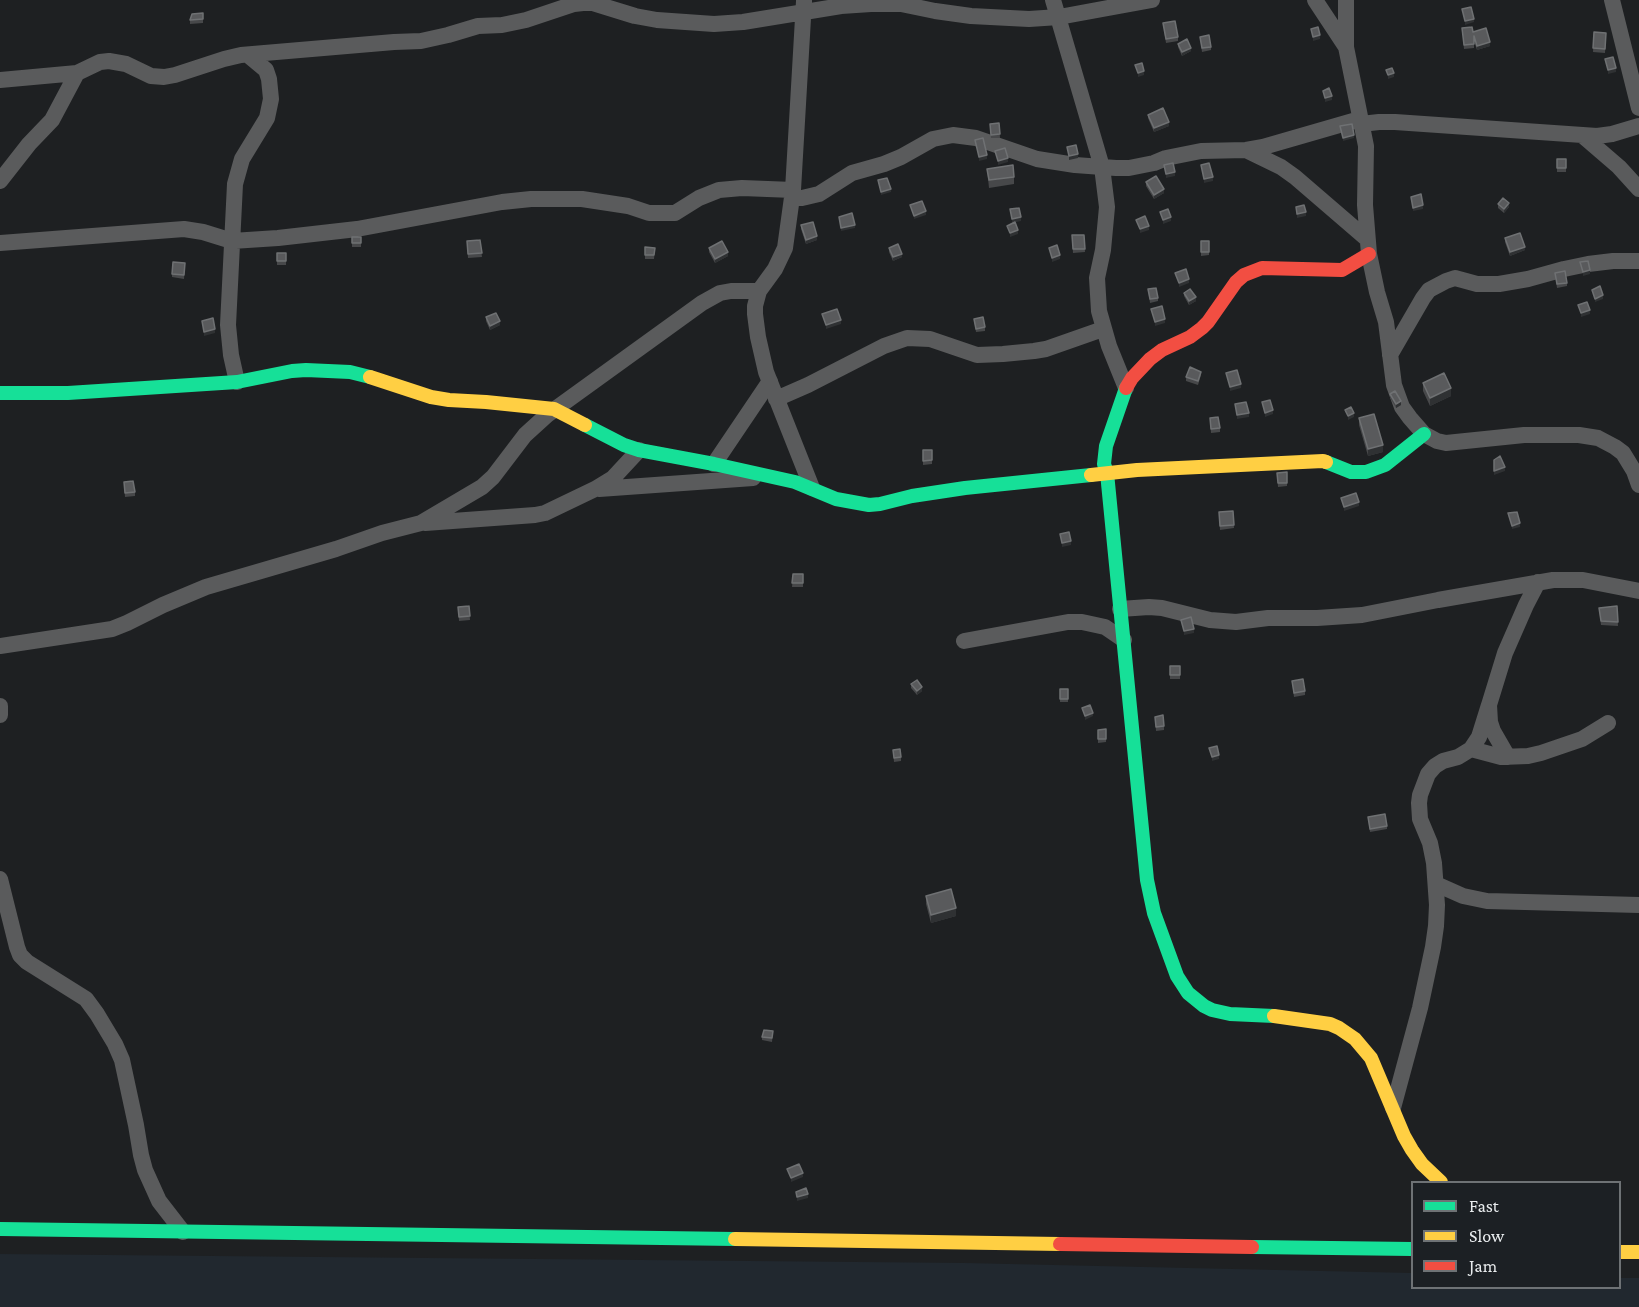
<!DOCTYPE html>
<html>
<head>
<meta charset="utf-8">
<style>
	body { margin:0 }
	#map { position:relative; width:1639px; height:1307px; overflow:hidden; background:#1e2022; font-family:"Crimson Pro",serif }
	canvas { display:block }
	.legend { position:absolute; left:1411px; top:1181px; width:210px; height:108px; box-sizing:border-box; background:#1c2024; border:2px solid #6e7275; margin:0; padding:8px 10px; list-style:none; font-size:18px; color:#e9ecee }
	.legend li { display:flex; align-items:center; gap:12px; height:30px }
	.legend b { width:30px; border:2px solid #6e7275 }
</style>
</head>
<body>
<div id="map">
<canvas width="1639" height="1307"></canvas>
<ul class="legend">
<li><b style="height:8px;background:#16e098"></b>Fast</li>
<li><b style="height:8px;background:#ffcf43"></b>Slow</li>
<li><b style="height:8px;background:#f24e42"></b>Jam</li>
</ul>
</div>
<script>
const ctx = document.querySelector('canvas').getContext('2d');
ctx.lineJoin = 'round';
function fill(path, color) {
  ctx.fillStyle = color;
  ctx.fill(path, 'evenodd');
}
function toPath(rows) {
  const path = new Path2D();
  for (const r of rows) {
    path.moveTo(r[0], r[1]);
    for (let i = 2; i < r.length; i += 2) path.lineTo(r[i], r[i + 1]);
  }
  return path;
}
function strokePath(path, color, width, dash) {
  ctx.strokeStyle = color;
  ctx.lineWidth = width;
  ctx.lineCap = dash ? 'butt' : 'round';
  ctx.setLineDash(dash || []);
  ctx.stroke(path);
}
fill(toPath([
	[0,1254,965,1263,1412,1273,1412,1288,1620,1288,1620,1278,1639,1278,1639,1307,0,1307]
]), '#21282f');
strokePath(toPath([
	[1053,0,1102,167,1107,207,1103,250,1097,278,1099,311,1109,346,1126,388],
	[1315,0,1346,47],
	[1346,0,1346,47,1366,146,1365,205,1369,254,1377,292,1386,322,1394,385,1402,407,1410,418,1424,434,1437,441,1446,443,1524,435,1579,435,1598,438,1615,447,1623,453,1634,471,1639,485],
	[1612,0,1639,108],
	[804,1,793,190,785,248,775,269,759,291,755,306,755,314,758,337,766,372,812,488],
	[0,80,77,73,100,62,109,61,126,64,151,76,164,77,175,75,224,59,241,55,394,42,421,41,448,35,478,26,502,25,526,20,574,4,583,3,593,3,635,16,657,20,714,24,743,22,841,6,871,4,901,4,935,11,971,16,1029,19,1059,17,1152,0],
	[1361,124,1379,122,1395,122,1597,136,1612,134,1639,126],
	[1583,136,1619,167,1639,189],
	[1246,150,1281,167,1295,177,1367,239],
	[0,181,29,144,52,120,77,73],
	[792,198,802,198,819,194,852,173,884,164,901,157,933,139,953,135,976,138,1037,159,1075,165,1116,168,1129,168,1154,163,1166,158,1201,151,1246,150,1263,147,1360,119],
	[0,243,184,229,203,232,232,241,278,238,357,229,502,202,531,199,582,199,628,206,649,213,675,213,699,198,719,190,742,188,793,190],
	[1390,355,1423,298,1429,290,1446,281,1455,278,1477,284,1499,284,1528,279,1564,269,1588,264,1613,261,1639,261],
	[237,382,231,355,228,325,235,184,242,159,267,118,271,99,269,79,266,70,248,55],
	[776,399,808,385,884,346,907,338,930,339,977,355,1003,354,1034,351,1046,349,1103,329],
	[714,464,770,381],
	[599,489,753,478],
	[425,523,535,515,545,513,595,489,613,478,639,450],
	[1120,609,1149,607,1162,608,1210,620,1236,622,1268,618,1317,618,1362,615,1438,600,1553,580,1583,580,1639,591],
	[964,641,1068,622,1082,622,1105,627,1124,640],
	[0,646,112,629,127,623,163,605,206,587,336,549,382,533,421,523,482,487,493,477,525,435,547,415,702,303,720,293,731,291,759,291],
	[0,706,0,715],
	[1471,749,1501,757,1528,756,1541,753,1582,739,1608,723],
	[1508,757,1493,731,1490,722,1489,705,1505,653,1526,605,1538,582],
	[0,879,17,947,20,955,27,962,86,999,97,1014,115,1044,122,1060,136,1125,141,1155,145,1170,159,1201,183,1232],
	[1436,884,1463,896,1487,901,1639,905],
	[1393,1108,1420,1008,1433,947,1436,926,1437,905,1434,863,1430,843,1420,819,1419,803,1420,795,1428,774,1435,766,1443,761,1458,757,1471,749,1479,737,1489,705]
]), '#5a5b5c', 16);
strokePath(toPath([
	[1126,388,1106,446,1104,464,1107,473,1147,880,1154,913,1177,976,1188,993,1204,1006,1212,1010,1230,1014,1274,1016],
	[0,393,68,393,237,382,292,371,306,370,350,372,370,377],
	[585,425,624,445,639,450,714,464,795,482,836,499,869,505,880,504,912,496,965,488,1091,475],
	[1326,462,1351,472,1366,472,1385,465,1424,434],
	[0,1229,735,1239],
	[1252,1247,1412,1249]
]), '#16e098', 14);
strokePath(toPath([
	[370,377,431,397,449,400,486,402,554,409,585,425],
	[1091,475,1137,470,1323,461,1326,462],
	[1274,1016,1330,1024,1339,1028,1355,1039,1371,1058,1404,1136,1412,1150,1422,1164,1441,1182],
	[735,1239,1060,1244],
	[1620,1252,1639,1252]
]), '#ffcf43', 14);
strokePath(toPath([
	[1126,388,1132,378,1150,359,1162,350,1190,337,1202,328,1208,322,1236,282,1244,275,1262,268,1342,270,1369,254],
	[1060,1244,1252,1247]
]), '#f24e42', 14);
fill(toPath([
	[203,19,203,23,190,24,190,20],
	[1163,23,1178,37,1178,41,1166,43],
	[1462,28,1473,32,1490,46,1477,50,1474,41,1474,48,1464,49],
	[1594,32,1606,33,1605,53,1593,52],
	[1200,37,1211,47,1211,50,1202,52],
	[1178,44,1191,51,1182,56,1178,47],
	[1148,115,1169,126,1154,132,1148,118],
	[999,123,1000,138,991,138,990,124],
	[1557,159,1566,159,1566,172,1557,172],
	[987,169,1014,177,1014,184,989,188],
	[1146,182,1164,193,1154,199,1146,186],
	[1498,204,1509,207,1504,213,1498,208],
	[801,225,817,240,806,244,801,229],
	[1072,235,1084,235,1085,252,1073,253],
	[352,237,361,237,361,247,352,247],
	[1505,238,1525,250,1510,256,1505,242],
	[480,240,482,257,468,258,467,241],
	[1201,241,1209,241,1209,255,1201,256],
	[645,247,655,248,654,259,645,259],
	[709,248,728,256,715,263,709,252],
	[889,248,902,257,893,261,889,252],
	[277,253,286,253,286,265,277,265],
	[185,263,184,279,172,277,172,274],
	[1555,273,1567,283,1567,286,1557,288],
	[1148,289,1158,298,1158,301,1150,303],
	[1184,293,1196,301,1189,305,1184,296],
	[486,317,500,325,490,330,486,321],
	[974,319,985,327,985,331,976,332],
	[1201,375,1198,385,1186,381,1186,377],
	[1423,383,1451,396,1430,406,1423,391],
	[1390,394,1401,405,1396,408,1390,398],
	[1210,418,1220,428,1220,432,1211,433],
	[1359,418,1383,452,1368,456,1359,425],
	[923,450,932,450,932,464,923,465],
	[1287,472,1287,486,1278,487,1277,473],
	[124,482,135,492,135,496,125,497],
	[1233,511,1234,528,1220,530,1219,512],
	[793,574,803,574,803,587,792,587],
	[469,606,470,620,459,621,458,607],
	[1617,606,1618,626,1601,625,1599,608],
	[1170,666,1180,666,1180,679,1170,679],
	[1292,681,1305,691,1305,695,1294,697],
	[911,684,922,691,917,695,911,688],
	[1060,689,1068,689,1068,702,1060,702],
	[1155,717,1164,726,1164,730,1156,731],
	[1106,729,1106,742,1098,743,1098,730],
	[893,750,901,757,901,761,894,762],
	[1368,817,1387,826,1387,829,1370,832],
	[926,896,956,916,931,923,926,904],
	[773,1031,772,1042,762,1040,762,1037]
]), '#47484a');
fill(toPath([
	[1474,19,1474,22,1465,25,1465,21],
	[1320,35,1320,39,1313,41,1313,37],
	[1490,42,1490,46,1477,50,1477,46],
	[1191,48,1191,51,1182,56,1182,52],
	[1616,68,1616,72,1608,74,1608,70],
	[1144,71,1144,75,1138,77,1138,73],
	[1394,73,1394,77,1388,79,1388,75],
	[1332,96,1332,100,1325,102,1325,98],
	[1169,122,1169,126,1154,132,1154,128],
	[1354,135,1354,138,1343,141,1343,138],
	[1078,154,1078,158,1069,160,1069,156],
	[987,155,987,159,979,161,979,157],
	[1008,158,1008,162,998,165,998,161],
	[1175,172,1175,176,1166,178,1166,174],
	[1213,177,1213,181,1204,183,1204,179],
	[891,189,891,192,881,195,881,192],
	[1164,189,1164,193,1154,199,1154,195],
	[1509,203,1509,207,1504,213,1504,209],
	[1423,205,1423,209,1413,211,1413,208],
	[926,211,926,215,914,219,914,216],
	[1306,212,1306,216,1297,218,1297,214],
	[1021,217,1021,221,1012,223,1012,219],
	[1171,217,1171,221,1163,224,1163,220],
	[855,225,855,228,841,231,841,228],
	[1149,226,1149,230,1140,233,1140,229],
	[1018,230,1018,234,1010,237,1010,233],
	[817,236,817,240,806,244,806,240],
	[1525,247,1525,250,1510,256,1510,252],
	[728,252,728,256,715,263,715,259],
	[902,254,902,257,893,261,893,257],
	[1060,255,1060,259,1052,262,1052,258],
	[1590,270,1590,274,1583,276,1583,272],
	[1189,279,1189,283,1179,287,1179,283],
	[1603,295,1603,299,1595,302,1595,299],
	[1196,297,1196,301,1189,305,1189,301],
	[1590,310,1590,314,1581,317,1581,313],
	[1165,319,1165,323,1155,326,1155,322],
	[841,320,841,324,826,329,826,325],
	[500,321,500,325,490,330,490,326],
	[215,329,215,333,204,336,204,332],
	[1241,384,1241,388,1230,391,1230,387],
	[1451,388,1451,396,1430,406,1430,398],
	[1401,401,1401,405,1396,408,1396,404],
	[1273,410,1273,414,1265,417,1265,413],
	[1249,413,1249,417,1237,419,1237,415],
	[1354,413,1354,417,1348,420,1348,416],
	[1383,445,1383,452,1368,456,1368,449],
	[1505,467,1505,471,1494,475,1494,471],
	[1359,502,1359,506,1344,511,1344,507],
	[1520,523,1520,527,1512,529,1512,526],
	[1071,541,1071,545,1062,547,1062,543],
	[1194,629,1194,633,1184,635,1184,631],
	[922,687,922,691,917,695,917,691],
	[1093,713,1093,716,1085,720,1085,716],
	[1219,755,1219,759,1212,761,1212,757],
	[956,908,956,916,931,923,931,915],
	[803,1173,803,1177,791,1182,791,1178],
	[808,1194,808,1198,797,1201,797,1197]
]), '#2f3133');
const building = toPath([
	[1471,7,1474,19,1465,21,1462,9,1471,7],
	[203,13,203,19,190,20,192,14,203,13],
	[1175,21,1178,37,1166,39,1163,23,1175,21],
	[1318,27,1320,35,1313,37,1311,29,1318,27],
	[1472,27,1473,32,1486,28,1490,42,1477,46,1474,36,1474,44,1464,45,1462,28,1472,27],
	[1594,32,1606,33,1605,49,1593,48,1594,32],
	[1209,35,1211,47,1202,48,1200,37,1209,35],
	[1187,39,1191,48,1182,52,1178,44,1187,39],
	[1613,57,1616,68,1608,70,1605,59,1613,57],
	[1142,63,1144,71,1138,73,1135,65,1142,63],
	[1392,68,1394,73,1388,75,1386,70,1392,68],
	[1329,88,1332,96,1325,98,1323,91,1329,88],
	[1163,108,1169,122,1154,128,1148,115,1163,108],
	[999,123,1000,134,991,135,990,124,999,123],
	[1352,124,1354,135,1343,138,1340,126,1352,124],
	[983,138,987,155,979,157,975,140,983,138],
	[1076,145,1078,154,1069,156,1067,147,1076,145],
	[1005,148,1008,158,998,161,995,151,1005,148],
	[1557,159,1566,159,1566,168,1557,168,1557,159],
	[1173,163,1175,172,1166,174,1164,165,1173,163],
	[1209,163,1213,177,1204,179,1201,165,1209,163],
	[1013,165,1014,177,989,180,987,169,1013,165],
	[1156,176,1164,189,1154,195,1146,182,1156,176],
	[887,178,891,189,881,192,878,180,887,178],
	[1421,194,1423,205,1413,208,1411,197,1421,194],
	[1503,198,1509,203,1504,209,1498,204,1503,198],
	[922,201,926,211,914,216,910,205,922,201],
	[1304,205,1306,212,1297,214,1296,207,1304,205],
	[1019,208,1021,217,1012,219,1010,209,1019,208],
	[1168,209,1171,217,1163,220,1160,212,1168,209],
	[852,213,855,225,841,228,839,217,852,213],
	[1145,216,1149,226,1140,229,1136,220,1145,216],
	[813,222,817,236,806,240,801,225,813,222],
	[1015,222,1018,230,1010,233,1007,226,1015,222],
	[1520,233,1525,247,1510,252,1505,238,1520,233],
	[1072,235,1084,235,1085,249,1073,249,1072,235],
	[352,237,361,237,361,243,352,243,352,237],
	[480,240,482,253,468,254,467,241,480,240],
	[722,241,728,252,715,259,709,248,722,241],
	[1201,241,1209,241,1209,252,1201,252,1201,241],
	[898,244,902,254,893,257,889,248,898,244],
	[1057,245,1060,255,1052,258,1049,248,1057,245],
	[645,247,655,248,654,255,645,255,645,247],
	[277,253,286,253,286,261,277,261,277,253],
	[1588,261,1590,270,1583,272,1580,262,1588,261],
	[173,262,185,263,184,275,172,274,173,262],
	[1186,269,1189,279,1179,283,1175,273,1186,269],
	[1565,271,1567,283,1557,284,1555,273,1565,271],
	[1600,286,1603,295,1595,299,1592,290,1600,286],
	[1156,288,1158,298,1150,299,1148,289,1156,288],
	[1190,289,1196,297,1189,301,1184,293,1190,289],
	[1587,302,1590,310,1581,313,1578,305,1587,302],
	[1162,306,1165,319,1155,322,1151,309,1162,306],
	[837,309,841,320,826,325,822,314,837,309],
	[496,313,500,321,490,326,486,317,496,313],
	[983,317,985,327,976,329,974,319,983,317],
	[213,318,215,329,204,332,202,321,213,318],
	[1190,367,1201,372,1198,381,1186,377,1190,367],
	[1237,370,1241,384,1230,387,1226,373,1237,370],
	[1444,373,1451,388,1430,398,1423,383,1444,373],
	[1395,391,1401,401,1396,404,1390,394,1395,391],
	[1270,400,1273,410,1265,413,1262,402,1270,400],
	[1246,402,1249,413,1237,415,1235,404,1246,402],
	[1351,407,1354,413,1348,416,1345,410,1351,407],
	[1374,414,1383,445,1368,449,1359,418,1374,414],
	[1218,417,1220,428,1211,429,1210,418,1218,417],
	[923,450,932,450,932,460,923,461,923,450],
	[1500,456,1505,467,1494,471,1494,460,1500,456],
	[1287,472,1287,483,1278,483,1277,473,1287,472],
	[133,481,135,492,125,493,124,482,133,481],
	[1356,493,1359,502,1344,507,1341,498,1356,493],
	[1233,511,1234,525,1220,526,1219,512,1233,511],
	[1517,512,1520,523,1512,526,1508,513,1517,512],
	[1069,532,1071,541,1062,543,1060,534,1069,532],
	[793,574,803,574,803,583,792,583,793,574],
	[469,606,470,616,459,617,458,607,469,606],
	[1617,606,1618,622,1601,621,1599,608,1617,606],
	[1191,617,1194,629,1184,631,1181,620,1191,617],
	[1170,666,1180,666,1180,675,1170,675,1170,666],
	[1303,679,1305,691,1294,693,1292,681,1303,679],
	[917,680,922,687,917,691,911,684,917,680],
	[1060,689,1068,689,1068,699,1060,699,1060,689],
	[1090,705,1093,713,1085,716,1082,708,1090,705],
	[1163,715,1164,726,1156,727,1155,717,1163,715],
	[1106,729,1106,739,1098,739,1098,730,1106,729],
	[1217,746,1219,755,1212,757,1209,748,1217,746],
	[900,749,901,757,894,758,893,750,900,749],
	[1385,814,1387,826,1370,829,1368,817,1385,814],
	[951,889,956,908,931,915,926,896,951,889],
	[764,1030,773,1031,772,1038,762,1037,764,1030],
	[799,1164,803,1173,791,1178,787,1169,799,1164],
	[806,1188,808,1194,797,1197,796,1192,806,1188]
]);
fill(building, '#595a5c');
strokePath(building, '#6f7173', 1.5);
</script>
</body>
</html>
